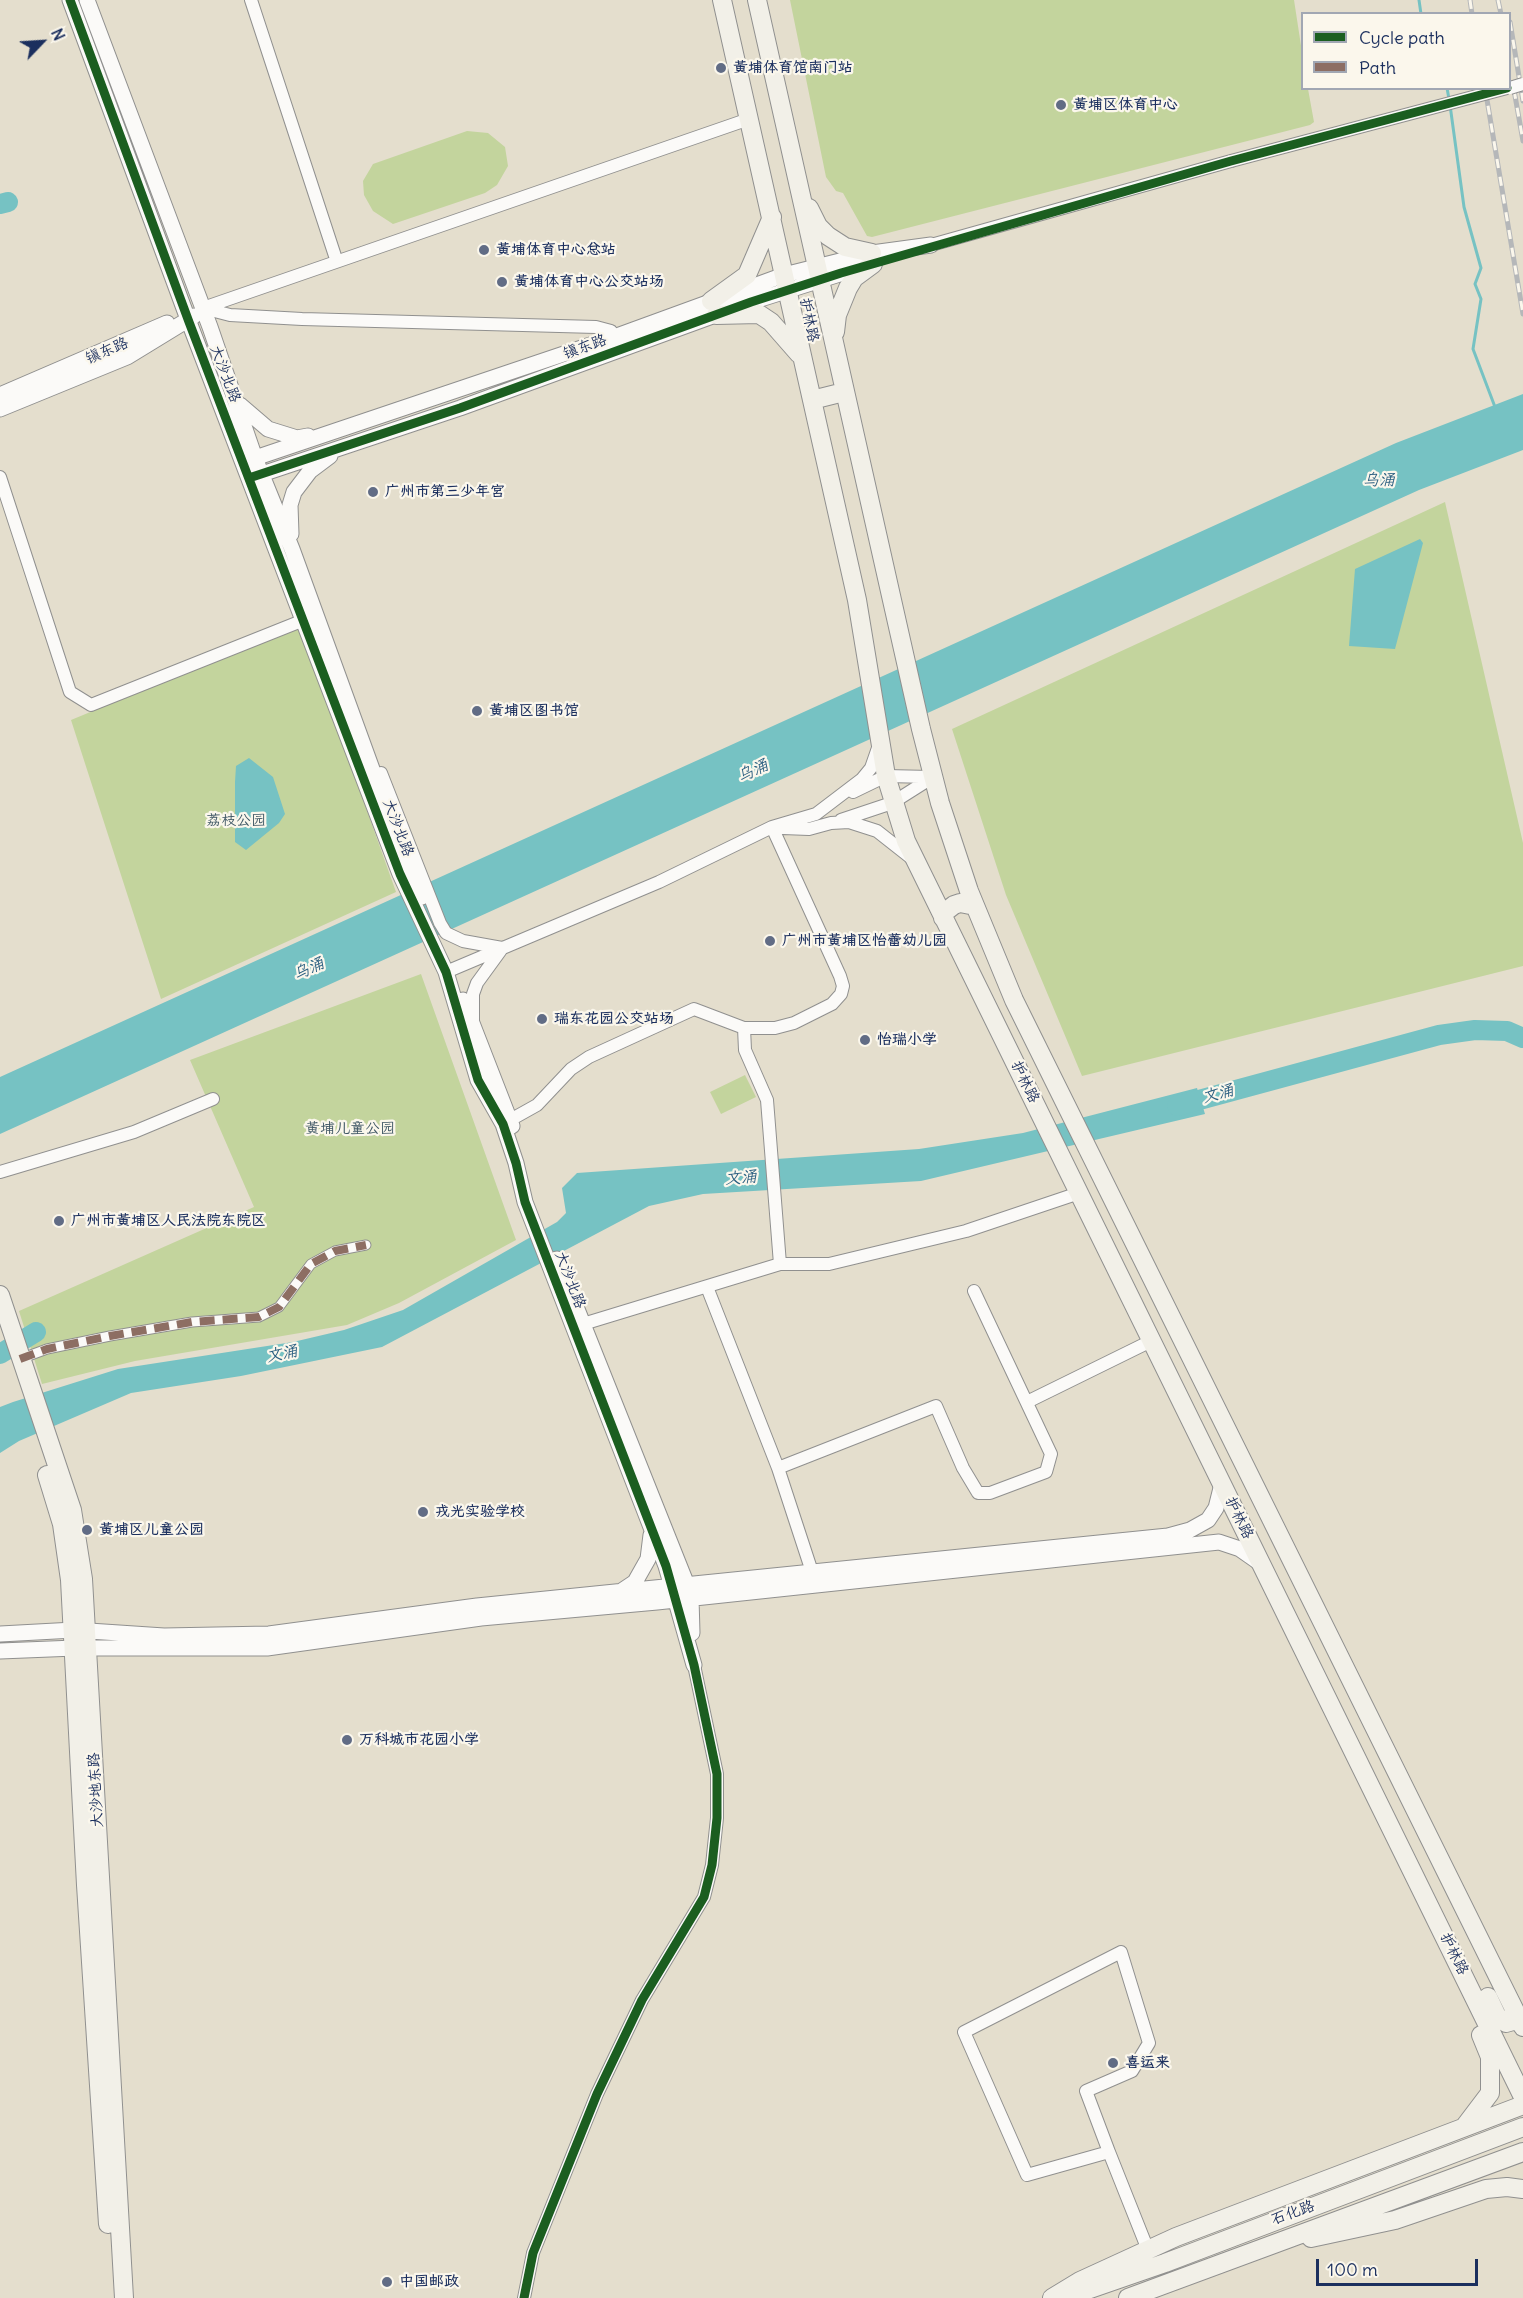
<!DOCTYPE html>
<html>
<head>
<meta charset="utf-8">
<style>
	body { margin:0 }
	#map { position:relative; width:1523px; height:2298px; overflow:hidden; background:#e4decd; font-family:Delius,sans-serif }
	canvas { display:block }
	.legend { position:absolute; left:1301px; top:12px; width:210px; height:78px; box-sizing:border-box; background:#fbf7ec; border:2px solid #a1a7b3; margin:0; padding:8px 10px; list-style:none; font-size:18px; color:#1b2f5e }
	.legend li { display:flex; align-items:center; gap:12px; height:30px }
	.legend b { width:30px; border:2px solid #a1a7b3 }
	.north { position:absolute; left:12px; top:12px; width:60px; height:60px; -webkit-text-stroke:4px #fbf7ec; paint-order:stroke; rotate:65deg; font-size:16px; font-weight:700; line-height:24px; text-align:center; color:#1b2f5e }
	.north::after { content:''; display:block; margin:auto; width:21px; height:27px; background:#1b2f5e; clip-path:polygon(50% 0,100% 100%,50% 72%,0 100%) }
	.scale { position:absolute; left:1316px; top:2259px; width:162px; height:27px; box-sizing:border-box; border:3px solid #1b2f5e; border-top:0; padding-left:8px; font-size:18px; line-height:21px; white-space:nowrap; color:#1b2f5e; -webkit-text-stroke:4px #fbf7ec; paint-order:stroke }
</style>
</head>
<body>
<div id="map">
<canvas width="1523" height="2298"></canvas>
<ul class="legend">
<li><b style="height:8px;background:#1b5e20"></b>Cycle path</li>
<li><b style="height:8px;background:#8d6e63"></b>Path</li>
</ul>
<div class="north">N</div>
<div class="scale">100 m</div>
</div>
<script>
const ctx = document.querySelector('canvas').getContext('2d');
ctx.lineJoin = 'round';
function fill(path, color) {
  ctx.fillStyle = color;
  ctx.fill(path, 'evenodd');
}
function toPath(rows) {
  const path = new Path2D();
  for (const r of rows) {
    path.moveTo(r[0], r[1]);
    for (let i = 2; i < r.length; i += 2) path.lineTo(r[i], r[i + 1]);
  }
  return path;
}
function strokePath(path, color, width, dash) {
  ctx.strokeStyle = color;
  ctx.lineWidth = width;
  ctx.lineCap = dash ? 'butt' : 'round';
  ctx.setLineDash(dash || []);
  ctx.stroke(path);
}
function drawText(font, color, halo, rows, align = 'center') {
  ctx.font = font + ' Delius,"LXGW WenKai TC",sans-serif';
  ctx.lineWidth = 4.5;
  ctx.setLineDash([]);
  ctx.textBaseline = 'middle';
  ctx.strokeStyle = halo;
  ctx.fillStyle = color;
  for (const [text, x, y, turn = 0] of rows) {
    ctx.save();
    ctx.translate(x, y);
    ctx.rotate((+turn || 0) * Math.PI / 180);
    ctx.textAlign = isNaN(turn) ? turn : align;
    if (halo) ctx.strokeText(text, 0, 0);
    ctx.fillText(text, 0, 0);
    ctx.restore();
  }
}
fill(toPath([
	[790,0,1294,0,1302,52,1302,88,1308,89,1314,122,1310,125,872,237,867,236,843,193,836,191,826,177],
	[467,131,488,133,505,147,508,166,497,185,485,193,393,224,373,211,364,195,363,181,373,164],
	[1445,502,1523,843,1523,966,1082,1076,1006,895,952,729],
	[301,625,396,892,161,999,71,720],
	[421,974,516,1240,399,1303,347,1325,135,1361,42,1384,19,1311,254,1207,190,1060],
	[745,1075,756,1097,721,1114,710,1092]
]), '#c3d49d');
fill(toPath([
	[1523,394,1523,450,1419,490,0,1134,0,1077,1396,443],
	[1420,539,1423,543,1395,649,1349,646,1355,569],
	[249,758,273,777,285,814,279,823,246,850,235,842,235,782,236,766],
	[1197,1088,1205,1114,921,1181,703,1194,649,1206,382,1347,241,1376,131,1393,19,1441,0,1453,0,1407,13,1402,118,1369,293,1342,344,1330,403,1310,557,1222,566,1213,562,1188,577,1173,919,1149,1023,1133]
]), '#76c2c3');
strokePath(toPath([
	[1419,0,1421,14],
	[1447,88,1449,99],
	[1450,105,1464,207,1481,268,1475,284,1481,299,1473,349,1495,407]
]), '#76c2c3', 3);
strokePath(toPath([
	[0,204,8,202],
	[1177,1106,1439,1035,1475,1030,1507,1031,1523,1038],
	[0,1354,36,1332]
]), '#76c2c3', 20);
const pedestrian = toPath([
	[20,1359,47,1349,110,1336,192,1322,259,1317,279,1307,311,1264,335,1251,366,1245]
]);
const minor = toPath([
	[251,0,336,259],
	[931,245,1231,161],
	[203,308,749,119],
	[203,308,230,315,302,319,596,327,611,331,614,337],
	[0,477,70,692,91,705,304,620],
	[381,773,440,923,446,933,463,941,502,948],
	[853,792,886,776,931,777],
	[841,820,892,803,933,777],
	[783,828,809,829,831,823,849,822,877,831,910,857],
	[446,972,659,882,772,827,816,814,862,779,871,768,879,745],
	[473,1020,473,994,477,983,501,950],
	[744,1028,745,1050,767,1100,780,1264],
	[503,1124,537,1105,571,1069,589,1057,694,1009,744,1028,775,1028,794,1023,832,1004,841,994,843,986,840,976,772,827],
	[0,1172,134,1132,213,1099],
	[707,1287,778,1468,815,1581],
	[583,1324,780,1264,829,1264,966,1231,1079,1193],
	[1027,1402,1151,1341],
	[778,1468,936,1406,963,1468,978,1493,990,1493,1046,1472,1051,1454,974,1291],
	[1109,2152,1086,2091,1132,2071,1149,2043,1121,1952,964,2032,1027,2175,1109,2152,1148,2250],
	[524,2298,533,2253,597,2094,642,2000,704,1897,712,1865,717,1818,717,1774,694,1665]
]);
const tertiary = toPath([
	[70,0,189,322,400,874,446,972,478,1080,503,1124,516,1163,525,1202,666,1566,694,1665],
	[87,0,210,327,255,458,292,549,404,857,422,897],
	[0,395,167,323],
	[240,405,268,429,297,438,308,436],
	[0,409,127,357,194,316],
	[252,468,255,458,614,337,784,275,872,253,931,245],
	[253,477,460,408,751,302,868,265],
	[291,534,290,505,294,492,310,471,330,456],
	[463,1000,512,1126],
	[557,1259,687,1585,691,1598,692,1633],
	[620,1592,635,1582,648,1559,651,1535],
	[0,1634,74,1630,164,1636,269,1634,477,1606,1168,1536,1190,1530,1208,1520,1216,1508,1222,1484],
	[0,1651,75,1648,267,1648,481,1618,657,1602,1219,1542,1240,1549,1260,1563]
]);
const secondary = toPath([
	[722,0,857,600,886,776,906,841,1523,2097],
	[757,0,921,729,940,803,969,891,1014,1000,1523,2027],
	[809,208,818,226,828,236,845,247,872,253],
	[711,301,747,275,772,217],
	[716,315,759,314,771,322,799,354],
	[835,332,837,315,848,288,854,278,873,264],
	[812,400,844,392],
	[943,918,945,912,954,905,960,903,975,906],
	[0,1295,72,1510,83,1579,124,2298],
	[47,1475,62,1524,70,1580,86,1885,108,2224],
	[1488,1997,1497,2016,1506,2023,1513,2021,1515,2011],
	[1465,2126,1490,2093,1490,2057,1481,2035],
	[1311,2238,1395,2220,1486,2189,1507,2187,1523,2189],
	[1052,2298,1080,2281,1176,2237,1523,2105],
	[1064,2298,1165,2263,1523,2127],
	[1128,2298,1523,2152]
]);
strokePath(pedestrian, '#90908f', 11);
strokePath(minor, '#90908f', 14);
strokePath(tertiary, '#90908f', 17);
strokePath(secondary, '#90908f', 20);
strokePath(pedestrian, '#fbfaf8', 9);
strokePath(minor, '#fbfaf8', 12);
strokePath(tertiary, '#fbfaf8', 15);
strokePath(secondary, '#f2f0e8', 18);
const rail = toPath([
	[1470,0,1472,14],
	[1498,0,1501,14],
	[1510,22,1523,101],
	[1485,88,1523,314],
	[1514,90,1523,141]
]);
strokePath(rail, '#b5b7b9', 5);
strokePath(rail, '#fbf7ec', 3, [9]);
const minorBridge = toPath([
	[1510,88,1523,84],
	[1231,161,1507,88]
]);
strokePath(minorBridge, '#90908f', 14, []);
strokePath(minorBridge, '#fbfaf8', 12);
strokePath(toPath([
	[20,1359,47,1349,110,1336,192,1322,259,1317,279,1307,311,1264,335,1251,366,1245]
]), '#8d6e63', 8, [15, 8]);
strokePath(toPath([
	[70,0,189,322,400,874,446,972,478,1080,503,1124,516,1163,525,1202,666,1566,694,1665,717,1774,717,1818,712,1865,704,1897,642,2000,597,2094,533,2253,524,2298],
	[249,478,460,408,751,302,841,273,1231,161,1507,88]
]), '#1b5e20', 9);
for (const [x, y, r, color] of [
	[721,68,6,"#616c85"],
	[1061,105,6,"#616c85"],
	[484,250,6,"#616c85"],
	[502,282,6,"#616c85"],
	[373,492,6,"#616c85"],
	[477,711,6,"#616c85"],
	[770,941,6,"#616c85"],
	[542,1019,6,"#616c85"],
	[865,1040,6,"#616c85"],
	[59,1221,6,"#616c85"],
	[423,1512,6,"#616c85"],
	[87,1530,6,"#616c85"],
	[347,1740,6,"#616c85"],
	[1113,2063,6,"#616c85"],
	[387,2282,6,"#616c85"]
]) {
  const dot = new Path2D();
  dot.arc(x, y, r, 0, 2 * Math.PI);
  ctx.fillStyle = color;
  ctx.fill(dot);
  strokePath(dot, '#fbf7ec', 2);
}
drawText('bold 15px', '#1b2f5e', '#fbf7ec', [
	["黄埔体育馆南门站",733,68],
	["黄埔区体育中心",1073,105],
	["黄埔体育中心总站",496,250],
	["黄埔体育中心公交站场",514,282],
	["广州市第三少年宫",385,492],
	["黄埔区图书馆",489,711],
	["广州市黄埔区怡蕾幼儿园",782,941],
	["瑞东花园公交站场",554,1019],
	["怡瑞小学",877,1040],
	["广州市黄埔区人民法院东院区",71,1221],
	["戎光实验学校",435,1512],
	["黄埔区儿童公园",99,1530],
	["万科城市花园小学",359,1740],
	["喜运来",1125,2063],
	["中国邮政",399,2282]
], 'left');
drawText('15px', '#1b2f5e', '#fbf7ec', [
	["护林路",809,320,78],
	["镇东路",585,347,-20],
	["镇东路",107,351,-23],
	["大沙北路",225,374,69],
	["大沙北路",398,828,69],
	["护林路",1025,1082,64],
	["大沙北路",570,1280,69],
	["护林路",1239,1518,64],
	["大沙地东路",96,1790,-93],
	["护林路",1454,1954,64],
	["石化路",1293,2213,-20]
]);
drawText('15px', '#3e5664', '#fbf7ec', [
	["荔枝公园",236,821],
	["黄埔儿童公园",350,1129]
]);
drawText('italic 16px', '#2a5e80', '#fbf7ec', [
	["乌涌",1379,480],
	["乌涌",753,771,-25],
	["乌涌",309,969,-24],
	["文涌",1218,1094,-15],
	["文涌",741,1178,-4],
	["文涌",282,1354,-11]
]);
</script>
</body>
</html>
